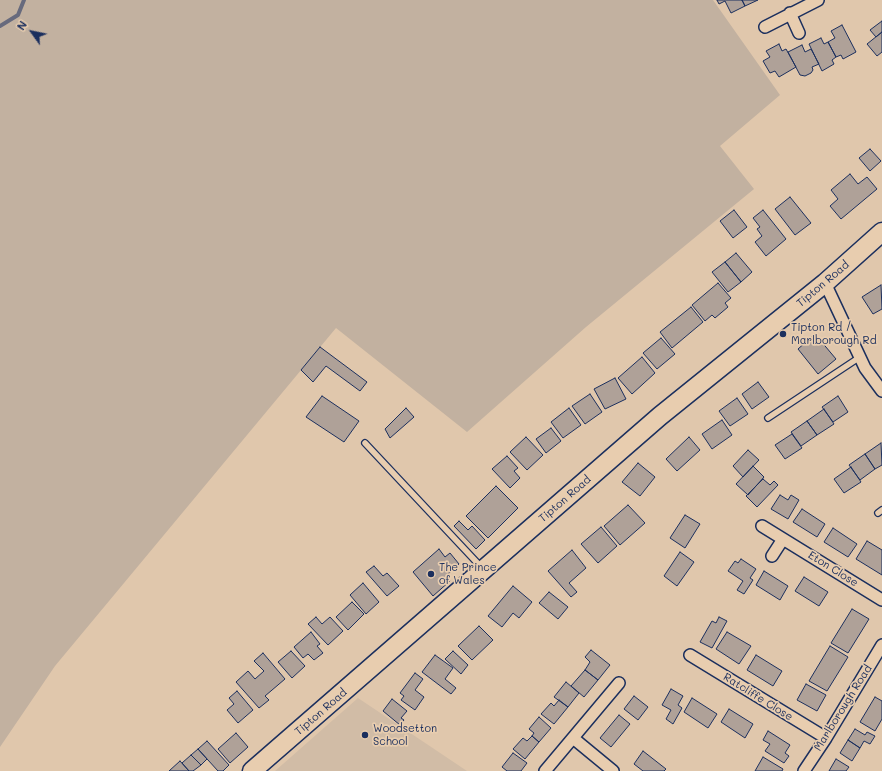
<!DOCTYPE html>
<html>
<head>
<meta charset="utf-8">
<style>
	body { margin:0 }
	#map { position:relative; width:882px; height:771px; overflow:hidden; background:#e0c7ac; font-family:Mali,sans-serif }
	canvas { display:block }
	.north { position:absolute; left:12px; top:12px; width:40px; height:40px; -webkit-text-stroke:3px #e8cdaf; paint-order:stroke; rotate:303deg; font-size:11px; font-weight:700; line-height:16px; text-align:center; color:#1b2f5e }
	.north::after { content:''; display:block; margin:auto; width:14px; height:18px; background:#1b2f5e; clip-path:polygon(50% 0,100% 100%,50% 72%,0 100%) }
</style>
</head>
<body>
<div id="map">
<canvas width="882" height="771"></canvas>
<div class="north">N</div>
</div>
<script>
const ctx = document.querySelector('canvas').getContext('2d');
ctx.lineJoin = 'round';
function fill(path, color) {
  ctx.fillStyle = color;
  ctx.fill(path, 'evenodd');
}
function toPath(rows) {
  const path = new Path2D();
  for (const r of rows) {
    path.moveTo(r[0], r[1]);
    for (let i = 2; i < r.length; i += 2) path.lineTo(r[i], r[i + 1]);
  }
  return path;
}
function strokePath(path, color, width, dash) {
  ctx.strokeStyle = color;
  ctx.lineWidth = width;
  ctx.lineCap = dash ? 'butt' : 'round';
  ctx.setLineDash(dash || []);
  ctx.stroke(path);
}
function drawText(font, color, halo, rows, align = 'center') {
  ctx.font = font + ' Mali,sans-serif';
  ctx.lineWidth = 3.5;
  ctx.setLineDash([]);
  ctx.textBaseline = 'middle';
  ctx.strokeStyle = halo;
  ctx.fillStyle = color;
  for (const [text, x, y, turn = 0] of rows) {
    ctx.save();
    ctx.translate(x, y);
    ctx.rotate((+turn || 0) * Math.PI / 180);
    ctx.textAlign = isNaN(turn) ? turn : align;
    if (halo) ctx.strokeText(text, 0, 0);
    ctx.fillText(text, 0, 0);
    ctx.restore();
  }
}
fill(toPath([
	[358,698,467,771,275,771]
]), '#d1bca6');
fill(toPath([
	[0,0,713,0,780,95,720,146,754,189,586,327,467,432,336,328,55,666,0,747]
]), '#c2b1a0');
strokePath(toPath([
	[0,26,18,15,24,0]
]), '#676a7d', 4);
const building = toPath([
	[717,0,742,0,745,6,731,13,725,1,719,4,717,0],
	[742,0,758,0,745,6,742,0],
	[882,21,882,32,876,37,870,30,882,21],
	[842,25,856,52,843,59,841,55,836,57,828,42,835,38,831,31,842,25],
	[882,32,882,52,877,56,867,44,882,32],
	[821,38,824,44,828,42,836,57,832,60,834,64,822,71,809,44,821,38],
	[779,44,782,51,786,49,796,67,779,77,775,71,770,73,763,61,770,57,766,51,779,44],
	[802,45,805,52,811,49,819,64,812,67,813,70,811,73,805,76,800,75,788,52,802,45],
	[870,149,881,161,870,171,859,158,870,149],
	[850,174,858,184,867,177,877,189,841,219,830,206,838,199,831,190,850,174],
	[790,197,811,223,795,235,775,209,790,197],
	[734,210,747,227,733,238,720,221,734,210],
	[763,210,786,239,766,256,755,242,762,236,757,229,760,227,753,218,763,210],
	[736,253,752,272,741,282,725,262,736,253],
	[725,262,741,282,728,292,712,272,725,262],
	[718,283,731,298,725,303,728,307,715,318,712,315,705,321,692,305,718,283],
	[881,285,882,309,873,314,862,297,881,285],
	[691,307,703,322,672,348,660,332,691,307],
	[815,334,836,359,818,374,798,349,815,334],
	[661,338,675,354,657,369,643,353,661,338],
	[320,347,367,382,360,391,326,366,313,382,301,370,320,347],
	[642,357,655,373,632,394,618,378,642,357],
	[615,378,626,399,605,409,594,389,615,378],
	[758,382,769,397,752,409,742,394,758,382],
	[590,394,602,412,585,424,572,406,590,394],
	[322,396,359,421,344,442,306,417,322,396],
	[838,396,848,412,833,422,822,407,838,396],
	[737,398,748,414,730,426,719,411,737,398],
	[406,408,414,417,390,438,385,429,406,408],
	[569,408,581,425,563,438,551,422,569,408],
	[824,409,834,424,817,435,807,421,824,409],
	[722,420,732,435,712,449,702,434,722,420],
	[807,421,817,435,801,446,791,432,807,421],
	[551,428,561,441,546,453,536,439,551,428],
	[792,434,802,448,785,459,775,445,792,434],
	[526,437,543,455,527,470,510,452,526,437],
	[689,437,700,450,677,471,666,459,689,437],
	[881,443,882,465,875,469,865,454,881,443],
	[748,450,759,460,743,477,733,466,748,450],
	[865,454,875,469,860,480,849,465,865,454],
	[507,456,518,468,514,471,520,478,510,488,492,469,507,456],
	[638,463,655,477,640,496,622,482,638,463],
	[753,466,764,477,748,495,736,484,753,466],
	[851,467,861,482,844,493,834,479,851,467],
	[763,479,770,485,774,481,778,485,757,507,746,496,763,479],
	[496,486,518,508,488,538,466,516,496,486],
	[780,495,788,500,791,495,799,500,788,519,771,509,780,495],
	[628,505,645,523,620,545,604,526,628,505],
	[802,509,825,524,817,537,793,522,802,509],
	[685,515,700,524,685,548,670,538,685,515],
	[459,521,468,530,472,526,485,540,476,549,454,526,459,521],
	[601,527,617,546,598,563,581,544,601,527],
	[833,528,857,544,848,557,824,542,833,528],
	[867,541,882,550,882,575,856,559,867,541],
	[439,549,445,557,450,553,459,564,446,576,450,581,433,596,413,572,439,549],
	[572,550,586,568,569,583,577,592,571,597,548,571,572,550],
	[680,552,694,562,677,586,664,576,680,552],
	[741,559,756,569,750,578,753,580,744,594,737,590,743,581,728,571,735,561,738,563,741,559],
	[374,566,383,576,387,573,399,586,387,596,366,572,374,566],
	[764,571,788,586,780,600,756,585,764,571],
	[804,577,828,592,819,606,795,591,804,577],
	[363,583,379,602,366,614,350,595,363,583],
	[513,586,532,602,519,618,513,613,502,627,488,616,513,586],
	[549,592,568,607,558,619,539,603,549,592],
	[352,602,364,614,348,630,336,617,352,602],
	[852,609,869,619,848,653,831,643,852,609],
	[316,617,322,624,330,617,343,631,328,645,308,624,316,617],
	[719,617,727,621,712,648,700,642,712,621,716,623,719,617],
	[479,626,493,640,472,660,458,646,479,626],
	[311,632,320,644,317,646,323,653,314,660,308,654,303,658,294,647,311,632],
	[727,632,751,646,739,664,716,649,727,632],
	[830,646,848,657,827,691,809,681,830,646],
	[591,650,610,665,598,680,585,670,590,662,585,657,591,650],
	[291,651,305,666,292,678,278,662,291,651],
	[453,651,468,665,461,674,445,659,453,651],
	[263,653,285,679,265,696,269,700,259,708,236,682,248,671,255,679,264,671,254,661,263,653],
	[435,655,453,668,445,679,456,688,451,694,422,672,435,655],
	[756,655,782,671,773,686,747,670,756,655],
	[585,670,598,680,584,697,571,686,585,670],
	[415,673,423,679,415,690,424,697,415,710,401,700,404,696,400,693,415,673],
	[566,682,579,693,568,707,554,697,566,682],
	[806,684,826,695,817,711,797,700,806,684],
	[671,689,683,696,678,705,682,708,673,724,666,719,671,710,662,705,671,689],
	[237,691,253,710,238,723,227,710,234,704,229,698,237,691],
	[634,696,648,707,638,720,624,709,634,696],
	[875,697,882,701,882,719,875,731,860,722,875,697],
	[692,698,717,714,708,728,684,712,692,698],
	[392,699,407,711,401,718,404,720,400,725,383,711,392,699],
	[559,700,568,707,554,724,541,714,551,703,554,706,559,700],
	[729,709,753,724,745,738,721,722,729,709],
	[619,715,630,724,611,747,600,738,619,715],
	[539,717,551,728,539,742,532,736,534,733,529,729,539,717],
	[855,729,865,735,867,732,875,736,870,744,864,741,860,748,848,740,855,729],
	[768,731,790,745,785,753,789,756,784,763,765,751,770,744,763,740,768,731],
	[236,733,248,747,230,763,218,749,236,733],
	[532,736,539,742,525,759,513,749,523,738,527,741,532,736],
	[848,740,860,748,852,761,840,753,848,740],
	[207,741,229,765,223,771,218,771,198,749,207,741],
	[198,749,207,759,201,765,191,755,198,749],
	[643,751,666,769,664,771,643,771,634,764,643,751],
	[513,753,527,763,521,771,507,771,502,767,513,753],
	[191,755,201,765,193,771,189,771,182,763,191,755],
	[763,757,783,769,782,771,755,771,763,757],
	[836,759,849,767,846,771,829,771,836,759],
	[180,761,189,771,169,771,180,761]
]);
fill(building, '#afa198');
strokePath(building, '#1b2f5e', 1);
const lane = toPath([
	[768,418,860,357],
	[365,443,483,569],
	[878,513,882,510]
]);
const street = toPath([
	[790,13,799,33],
	[765,27,818,0],
	[825,283,865,368,882,391],
	[762,526,882,600],
	[772,556,783,539],
	[690,655,826,738],
	[573,738,613,771],
	[545,771,619,683],
	[804,771,826,738,882,645]
]);
const primary = toPath([
	[252,771,660,416,825,283,882,232]
]);
strokePath(lane, '#1b2f5e', 8);
strokePath(street, '#1b2f5e', 14);
strokePath(primary, '#1b2f5e', 21);
strokePath(lane, '#e8cdaf', 5.5);
strokePath(street, '#e8cdaf', 11);
strokePath(primary, '#e8cdaf', 18);
for (const [x, y, r, color] of [
	[783,334,4,"#1b2f5e"],
	[431,574,4,"#1b2f5e"],
	[365,735,4,"#1b2f5e"]
]) {
  const dot = new Path2D();
  dot.arc(x, y, r, 0, 2 * Math.PI);
  ctx.fillStyle = color;
  ctx.fill(dot);
  strokePath(dot, '#e8cdaf', 1.5);
}
drawText('11px', '#1b2f5e', '#e8cdaf', [
	["Tipton Road",823,284,-40],
	["Tipton Road",565,499,-41],
	["Eton Close",833,569,32],
	["Ratcliffe Close",758,697,32],
	["Marlborough Road",843,708,-58],
	["Tipton Road",321,712,-41]
]);
drawText('11px', '#1b2f5e', '#e8cdaf', [
	["Tipton Rd /",791,328],
	["Marlborough Rd",791,341],
	["The Prince",439,568],
	["of Wales",439,581],
	["Woodsetton",373,729],
	["School",373,742]
], 'left');
</script>
</body>
</html>
